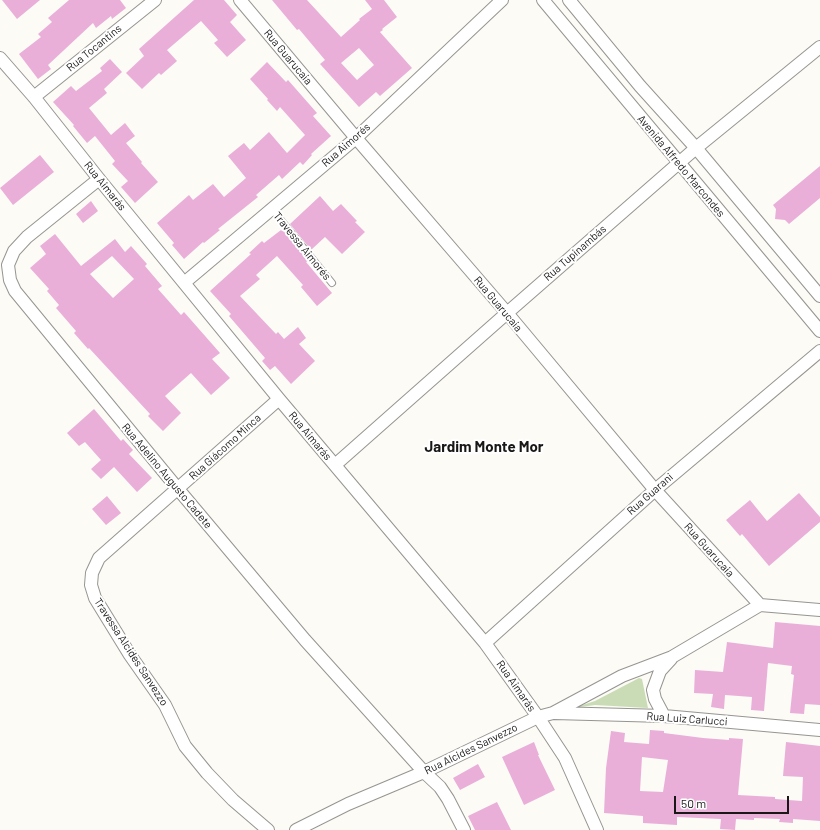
<!DOCTYPE html>
<html>
<head>
<meta charset="utf-8">
<style>
	body { margin:0 }
	#map { position:relative; width:820px; height:830px; overflow:hidden; background:#fcfbf6; font-family:Barlow,sans-serif }
	canvas { display:block }
	.scale { position:absolute; left:674px; top:796px; width:115px; height:18px; box-sizing:border-box; border:2px solid #191817; border-top:0; padding-left:5px; font-size:12px; line-height:14px; white-space:nowrap; color:#191817; -webkit-text-stroke:3px #fff; paint-order:stroke }
</style>
</head>
<body>
<div id="map">
<canvas width="820" height="830"></canvas>
<div class="scale">50 m</div>
</div>
<script>
const ctx = document.querySelector('canvas').getContext('2d');
ctx.lineJoin = 'round';
function fill(path, color) {
  ctx.fillStyle = color;
  ctx.fill(path, 'evenodd');
}
function toPath(rows) {
  const path = new Path2D();
  for (const r of rows) {
    path.moveTo(r[0], r[1]);
    for (let i = 2; i < r.length; i += 2) path.lineTo(r[i], r[i + 1]);
  }
  return path;
}
function strokePath(path, color, width, dash) {
  ctx.strokeStyle = color;
  ctx.lineWidth = width;
  ctx.lineCap = dash ? 'butt' : 'round';
  ctx.setLineDash(dash || []);
  ctx.stroke(path);
}
function drawText(font, color, halo, rows, align = 'center') {
  ctx.font = font + ' Barlow,sans-serif';
  ctx.lineWidth = 4;
  ctx.setLineDash([]);
  ctx.textBaseline = 'middle';
  ctx.strokeStyle = halo;
  ctx.fillStyle = color;
  for (const [text, x, y, turn = 0] of rows) {
    ctx.save();
    ctx.translate(x, y);
    ctx.rotate((+turn || 0) * Math.PI / 180);
    ctx.textAlign = isNaN(turn) ? turn : align;
    if (halo) ctx.strokeText(text, 0, 0);
    ctx.fillText(text, 0, 0);
    ctx.restore();
  }
}
fill(toPath([
	[639,678,642,679,648,708,595,705,573,708,595,701]
]), '#c9dcb6');
fill(toPath([
	[2,0,40,0,17,19],
	[69,0,120,0,126,8,112,19,111,16,96,28,93,23,48,65,51,69,38,79,19,54,41,37,38,34,52,22,48,18],
	[194,0,224,0,237,15,230,22,246,40,227,57,214,43,218,40,201,21,167,50,177,61,161,75,159,73,142,89,126,73,144,56,139,49],
	[272,0,307,0,341,37,360,20,359,19,372,9,365,0,384,0,397,17,382,29,383,30,380,32,412,68,380,96,376,92,359,107,320,64,325,60,299,29,297,30],
	[359,48,374,65,357,80,341,63],
	[110,59,122,72,104,89,107,93,89,108,111,135,125,123,135,136,126,143,142,162,141,163,158,182,135,203,121,187,128,181,112,164,115,161,95,136,87,143,73,126,74,125,53,102,71,86,76,91,102,71,100,68],
	[267,62,286,82,288,80,317,113,313,116,331,136,311,154,312,155,303,165,300,162,282,179,279,175,256,195,258,197,218,229,220,230,204,243,203,242,184,259,172,245,174,243,157,223,189,195,193,200,213,184,224,197,246,178,228,156,244,143,250,150,269,132,287,153,305,135,280,107,277,111,267,100,268,99,250,79],
	[40,155,54,172,13,205,0,188],
	[820,166,820,198,789,224,785,220,775,219,776,209,773,205],
	[320,196,333,211,341,204,357,221,355,222,365,232,342,254,325,237,311,250,290,224],
	[91,201,98,211,83,223,76,214],
	[281,230,282,231,283,230,308,261,306,262,332,293,317,306,301,287,303,285,277,256,256,275,260,279,240,296,276,334,278,332,284,339,298,327,306,338,299,344,315,361,291,384,275,366,270,370,262,361,265,358,229,316,231,314,210,291,251,254,249,253,262,241,264,243],
	[55,234,81,266,115,239,125,252,131,246,147,264,145,266,162,286,158,289,181,315,184,312,220,353,212,359,230,378,211,395,191,373,165,396,181,413,163,431,148,416,150,414,89,348,88,349,74,333,76,331,56,308,59,305,47,291,49,289,30,268,46,254,40,246],
	[112,256,134,279,113,298,90,274],
	[94,409,121,441,123,439,133,450,129,454,152,478,137,492,114,467,101,479,91,469,101,460,85,442,79,446,67,433],
	[799,493,820,517,820,522,769,566,742,534,740,536,726,520,750,500,767,521],
	[107,496,121,513,106,525,92,509],
	[775,622,820,626,820,705,805,704,804,714,790,713,794,675,791,674,792,666,768,663,764,711,751,710,752,697,725,695,724,709,711,707,713,694,694,693,695,670,723,672,727,642,773,648],
	[650,730,664,731,664,733,703,738,729,740,729,738,743,739,738,795,775,797,775,799,802,801,803,777,783,776,786,742,820,746,820,821,793,819,793,823,779,822,780,819,754,818,754,820,736,819,735,830,720,829,721,819,677,817,677,825,643,823,643,816,604,813,606,768,611,731,625,733,624,742,649,744],
	[642,757,668,760,663,792,640,791],
	[534,742,539,755,538,755,555,790,524,805,502,757],
	[478,764,485,777,460,790,453,778],
	[497,802,511,830,475,830,468,816]
]), '#e9afd9');
const service = toPath([
	[272,209,332,283]
]);
const minor = toPath([
	[240,0,356,138,507,313,655,490,760,605],
	[543,0,820,331],
	[569,0,640,86,696,148,820,296],
	[0,58,34,97,99,179,279,399,485,643,538,717,565,758,597,830],
	[34,97,155,0],
	[99,179,27,237,14,251,8,265,10,280,15,291,178,489,305,640,424,772,440,787,448,799,464,830],
	[184,283,356,138,502,0],
	[335,465,507,313,696,148,820,47],
	[485,643,655,490,820,351],
	[554,713,664,716,820,730],
	[664,716,655,699,653,690,660,671,671,659],
	[268,830,233,800,207,773,185,746,165,705,130,655,95,598,91,585,92,573,99,558,279,399],
	[296,830,348,804,424,772,538,717,553,713,622,676,672,657,760,605,820,610]
]);
strokePath(service, '#969591', 8);
strokePath(minor, '#969591', 14);
strokePath(service, '#fff', 6);
strokePath(minor, '#fff', 12);
drawText('11px', '#191817', '#fff', [
	["Rua Tocantins",94,48,-39],
	["Rua Guarucaia",288,57,50],
	["Rua Aimorés",346,145,-41],
	["Avenida Alfredo Marcondes",681,166,50],
	["Rua Aimarás",105,186,51],
	["Travessa Aimorés",302,246,51],
	["Rua Tupinambás",575,253,-41],
	["Rua Guarucaia",498,304,50],
	["Rua Aimarás",310,436,50],
	["Rua Giácomo Minca",225,447,-42],
	["Rua Adelino Augusto Cadete",167,476,50],
	["Rua Guarani",650,494,-41],
	["Rua Guarucaia",709,550,48],
	["Travessa Alcides Sanvezzo",131,652,57],
	["Rua Aimarás",516,686,55],
	["Rua Luiz Carlucci",687,719,4],
	["Rua Alcides Sanvezzo",471,749,-26]
]);
drawText('bold 15px', '#191817', '#fff', [
	["Jardim Monte Mor",484,447]
]);
</script>
</body>
</html>
